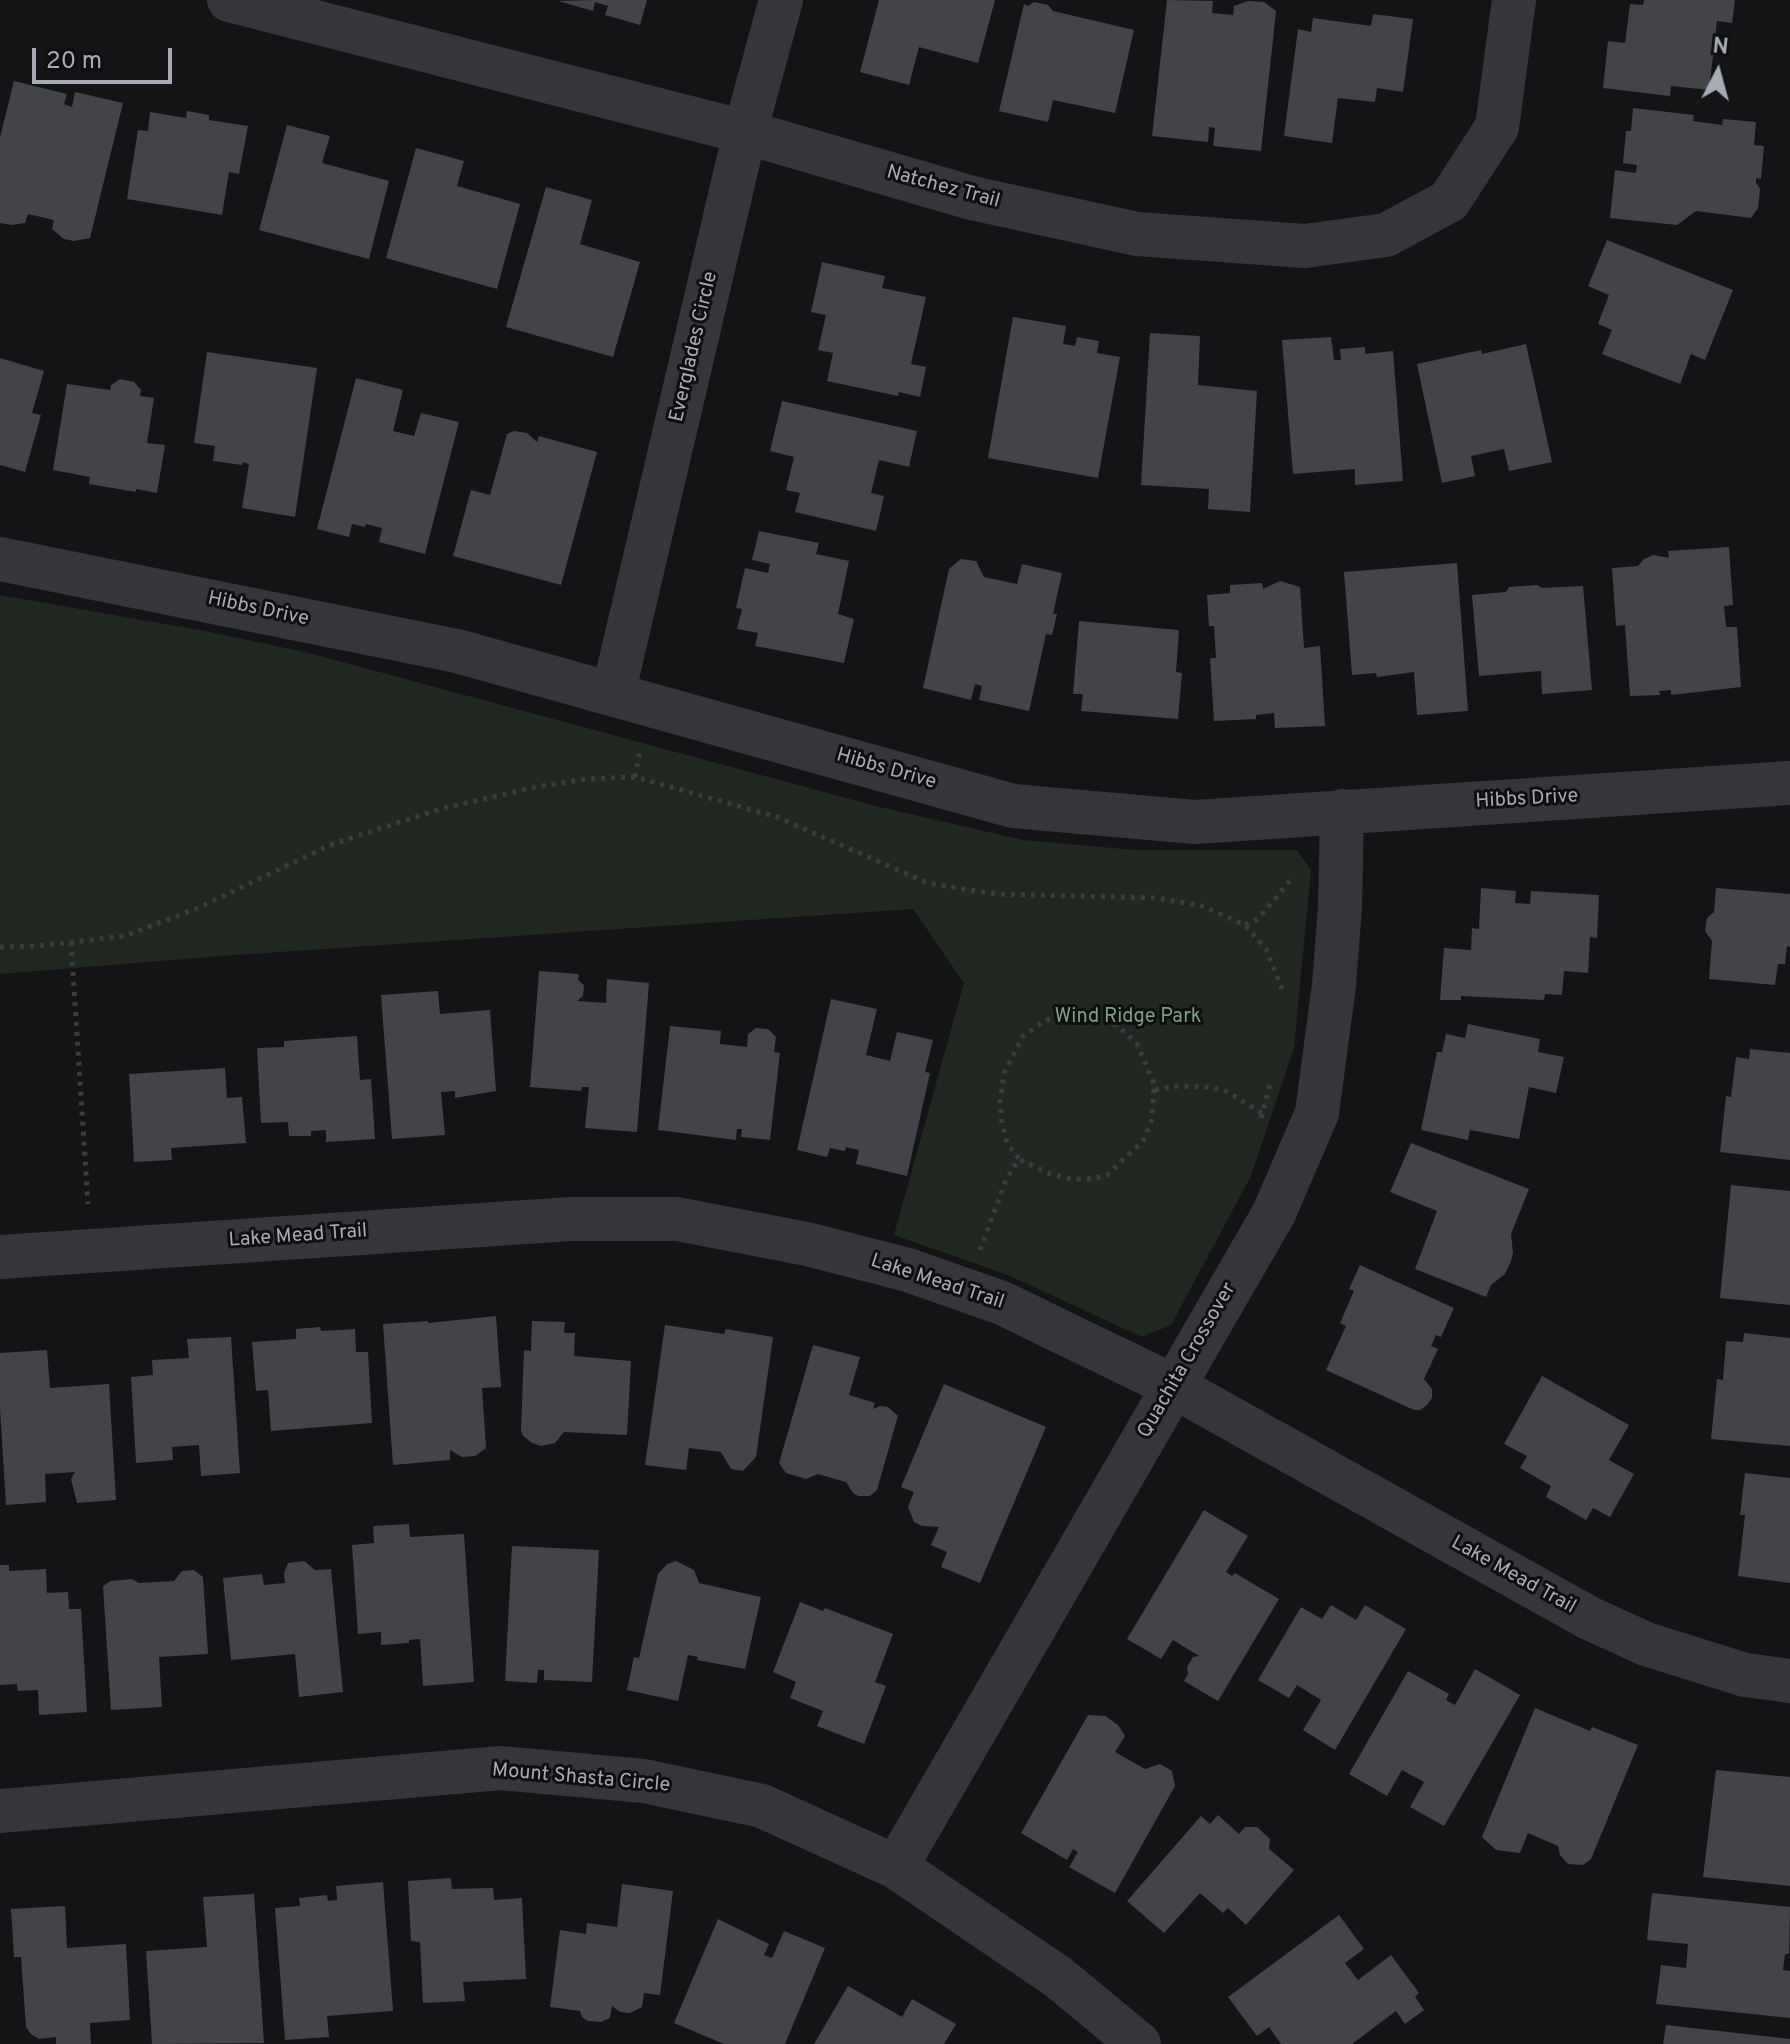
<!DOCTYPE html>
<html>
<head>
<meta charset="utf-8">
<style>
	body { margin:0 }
	#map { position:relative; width:1790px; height:2044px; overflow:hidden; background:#141416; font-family:Overpass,sans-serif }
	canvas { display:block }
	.north { position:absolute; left:1678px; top:32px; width:80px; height:80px; -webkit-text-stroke:6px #0f0f11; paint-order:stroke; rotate:6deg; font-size:22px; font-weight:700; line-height:32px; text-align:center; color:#a7abb5 }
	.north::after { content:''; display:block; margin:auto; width:28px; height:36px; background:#a7abb5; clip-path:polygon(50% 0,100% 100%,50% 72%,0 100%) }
	.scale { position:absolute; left:32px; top:48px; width:140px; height:36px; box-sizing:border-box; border:4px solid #a7abb5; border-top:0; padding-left:10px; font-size:24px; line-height:28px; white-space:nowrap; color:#a7abb5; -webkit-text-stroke:6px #0f0f11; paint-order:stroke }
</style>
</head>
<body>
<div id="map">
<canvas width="1790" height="2044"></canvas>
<div class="north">N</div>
<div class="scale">20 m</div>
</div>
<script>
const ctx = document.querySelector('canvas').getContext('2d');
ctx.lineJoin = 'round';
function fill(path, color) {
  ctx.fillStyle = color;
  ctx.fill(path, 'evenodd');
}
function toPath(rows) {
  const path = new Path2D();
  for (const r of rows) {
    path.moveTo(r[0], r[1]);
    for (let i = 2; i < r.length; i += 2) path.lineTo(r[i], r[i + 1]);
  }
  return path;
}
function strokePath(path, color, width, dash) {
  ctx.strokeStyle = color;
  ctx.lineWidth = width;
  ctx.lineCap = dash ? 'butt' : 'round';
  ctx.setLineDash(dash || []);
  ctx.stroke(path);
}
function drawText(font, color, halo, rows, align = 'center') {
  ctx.font = font + ' Overpass,sans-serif';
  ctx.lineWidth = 6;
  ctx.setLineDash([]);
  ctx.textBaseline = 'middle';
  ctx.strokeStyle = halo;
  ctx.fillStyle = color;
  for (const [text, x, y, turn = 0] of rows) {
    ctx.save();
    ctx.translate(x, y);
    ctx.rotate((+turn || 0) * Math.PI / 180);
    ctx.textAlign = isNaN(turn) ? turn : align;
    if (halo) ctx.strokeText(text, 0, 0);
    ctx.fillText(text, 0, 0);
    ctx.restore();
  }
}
fill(toPath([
	[0,595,205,631,309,653,876,806,1023,840,1135,850,1297,850,1311,870,1294,1048,1251,1176,1171,1325,1142,1337,1008,1275,894,1235,964,983,913,909,221,956,0,974]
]), '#202821');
fill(toPath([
	[595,0,647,0,640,25,605,15,608,6,595,2,593,11,558,1],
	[879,0,995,0,978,63,919,47,909,85,860,72],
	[1167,0,1213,1,1212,13,1233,15,1234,6,1248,1,1264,2,1276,11,1261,151,1213,146,1215,128,1209,127,1208,142,1152,136],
	[1644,0,1735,0,1732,23,1717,21,1709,90,1671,86,1670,96,1603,88,1608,41,1625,43,1630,4,1643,5],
	[1034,2,1048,5,1053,11,1134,30,1115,113,1053,100,1048,122,999,111,1024,4,1028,6],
	[1373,14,1413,19,1403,92,1377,88,1375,102,1338,98,1332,143,1284,136,1298,29,1311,32,1313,18,1371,26],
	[14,81,67,94,64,104,72,107,75,92,123,103,90,238,74,241,64,239,52,229,54,220,28,214,25,223,11,225,0,223,0,137],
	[1633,108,1694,115,1693,121,1722,125,1723,119,1756,122,1754,145,1764,146,1761,179,1756,178,1756,183,1760,189,1758,208,1751,218,1696,211,1677,225,1610,218,1615,170,1636,173,1637,165,1623,163,1626,131,1631,131],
	[187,111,209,115,209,120,248,126,239,174,229,172,222,215,127,199,138,130,148,131,150,112,186,118],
	[287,125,330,136,322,163,389,181,369,259,259,230],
	[416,148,464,161,457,186,520,204,497,289,386,258],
	[546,187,592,200,580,244,640,262,613,357,506,327],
	[1607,240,1733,290,1705,360,1691,354,1680,384,1602,354,1612,330,1598,324,1609,295,1588,286],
	[822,262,885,276,882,288,926,297,911,364,926,367,920,397,899,392,898,396,827,381,833,353,818,350,826,315,811,312],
	[1013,317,1066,326,1063,344,1075,346,1077,337,1099,341,1097,353,1120,357,1098,478,988,458],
	[1150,333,1200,336,1198,385,1257,391,1250,512,1208,509,1209,489,1141,485],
	[1331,337,1334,360,1341,360,1340,349,1365,347,1365,354,1393,351,1403,481,1355,485,1355,469,1293,474,1282,340],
	[1526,344,1552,462,1509,471,1504,449,1471,456,1475,476,1442,483,1417,364,1481,350,1482,354],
	[207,352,317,368,295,517,242,508,249,464,243,462,242,465,213,461,215,446,194,443],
	[0,358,44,371,32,413,41,415,25,472,0,465],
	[356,378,403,390,393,431,414,436,421,413,459,422,425,554,379,542,382,528,366,524,365,527,352,524,349,537,317,529],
	[120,379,134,382,141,390,140,396,154,398,147,443,165,445,157,493,136,489,136,492,89,484,90,477,53,470,67,384,110,390,111,385],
	[782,401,917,431,909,467,879,460,871,493,884,496,876,531,795,512,800,493,786,490,794,457,770,451],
	[514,431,527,433,537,442,539,436,597,452,561,585,453,556,471,490,490,495,507,434],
	[759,531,819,543,816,554,849,561,838,614,854,619,844,663,755,646,758,633,737,629,742,609,736,608,745,568,768,573,770,564,752,560],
	[1729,547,1733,605,1724,606,1726,627,1737,627,1741,687,1671,695,1671,690,1659,691,1660,695,1630,696,1625,625,1616,626,1612,568,1638,566,1644,559,1653,555,1669,558,1668,551],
	[961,559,976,561,984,577,1017,584,1022,564,1062,573,1053,614,1057,614,1052,635,1046,634,1029,711,979,700,982,686,975,684,971,700,923,688,949,569],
	[1457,563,1468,711,1417,715,1414,672,1377,677,1376,673,1352,675,1344,572],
	[1280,581,1300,587,1304,648,1320,646,1325,726,1275,728,1274,713,1256,715,1256,719,1214,721,1210,658,1216,658,1214,626,1209,626,1207,595,1230,593,1230,585,1262,583,1263,589],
	[1537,585,1542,588,1583,586,1592,690,1542,694,1541,671,1479,676,1472,595,1506,592,1509,587],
	[1079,621,1179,630,1176,672,1182,673,1178,719,1081,711,1083,694,1073,694],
	[1481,888,1516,891,1515,903,1530,904,1531,891,1599,895,1597,938,1590,937,1588,973,1564,971,1562,995,1545,994,1544,1000,1461,996,1461,1000,1440,1000,1444,948,1471,950,1472,928,1479,929],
	[1716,888,1790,894,1790,947,1787,946,1785,964,1778,964,1775,985,1709,979,1712,941,1705,931,1707,918,1714,912],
	[539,971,579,974,578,980,584,985,583,996,577,1001,606,1003,607,979,649,983,637,1132,585,1128,589,1087,582,1087,581,1091,530,1087],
	[438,991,440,1014,490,1010,496,1091,455,1098,455,1091,441,1092,445,1135,392,1139,381,995],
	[831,999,877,1009,866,1055,890,1061,897,1032,933,1040,925,1072,930,1073,907,1176,856,1164,859,1150,846,1147,845,1151,830,1148,827,1157,797,1150],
	[1468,1024,1540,1039,1538,1052,1564,1057,1556,1093,1529,1087,1519,1139,1470,1130,1468,1140,1421,1130,1437,1052,1442,1052,1446,1034,1465,1038],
	[670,1026,721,1031,720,1044,747,1047,748,1034,756,1028,768,1029,776,1037,774,1052,780,1053,770,1140,741,1137,742,1129,737,1129,736,1140,658,1130],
	[357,1036,360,1080,371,1079,375,1139,326,1142,326,1130,311,1131,311,1136,289,1136,288,1122,261,1123,257,1048,284,1047,284,1041],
	[1750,1049,1790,1053,1790,1160,1720,1152,1726,1096,1731,1097,1736,1057,1749,1059],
	[225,1068,227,1098,242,1097,246,1143,171,1148,172,1160,134,1162,129,1074],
	[1411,1143,1529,1189,1511,1234,1513,1253,1511,1261,1505,1274,1491,1285,1486,1297,1415,1269,1437,1211,1390,1192],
	[1731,1185,1790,1191,1790,1305,1720,1298],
	[1360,1265,1454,1308,1441,1337,1436,1335,1431,1346,1438,1349,1424,1379,1432,1389,1432,1398,1427,1405,1420,1410,1414,1410,1326,1370,1346,1326,1340,1323,1354,1291,1349,1289],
	[496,1316,501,1387,482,1388,486,1448,475,1456,462,1457,450,1450,450,1460,393,1465,383,1324,428,1321,428,1323],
	[532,1321,565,1322,564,1333,575,1333,574,1356,631,1361,627,1435,564,1432,555,1443,541,1446,532,1443,523,1436,521,1430,524,1350,531,1351],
	[665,1325,724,1334,726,1329,773,1337,756,1457,743,1471,731,1469,721,1452,689,1448,686,1470,645,1465],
	[320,1327,321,1331,355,1329,356,1352,368,1352,372,1423,271,1431,268,1390,256,1391,252,1342,296,1339,296,1329],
	[1744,1333,1790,1338,1790,1446,1711,1439,1717,1379,1723,1380,1726,1341,1743,1342],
	[231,1337,240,1473,201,1476,199,1445,172,1447,173,1460,136,1463,131,1377,153,1375,152,1360,189,1358,187,1339],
	[813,1345,860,1357,849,1395,875,1403,873,1409,880,1406,888,1407,898,1416,877,1490,870,1496,858,1496,853,1493,846,1482,818,1474,806,1479,786,1473,779,1463],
	[47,1350,50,1388,109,1384,116,1500,77,1503,71,1479,75,1472,45,1474,46,1502,6,1505,0,1408,0,1353],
	[1542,1376,1629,1425,1609,1460,1634,1474,1610,1517,1593,1508,1586,1520,1546,1497,1551,1486,1520,1468,1527,1456,1504,1444],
	[944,1384,1046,1427,980,1583,941,1567,947,1552,931,1545,939,1527,922,1526,914,1522,908,1507,914,1492,901,1487],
	[1745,1473,1790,1478,1790,1583,1738,1576,1745,1515,1740,1515],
	[1204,1510,1248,1536,1226,1572,1232,1576,1235,1573,1279,1599,1218,1701,1184,1681,1188,1674,1187,1667,1193,1657,1199,1656,1173,1640,1161,1659,1127,1639],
	[409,1524,410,1537,464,1534,474,1682,423,1686,420,1639,409,1640,409,1643,381,1645,381,1632,358,1634,352,1545,374,1543,373,1526],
	[512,1546,599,1550,592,1682,544,1680,544,1670,538,1670,537,1683,505,1681],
	[304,1561,315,1570,331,1569,343,1692,299,1697,295,1654,231,1660,223,1578,262,1574,264,1585,285,1583,284,1573,288,1563],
	[676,1561,694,1570,699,1583,761,1597,745,1669,697,1660,698,1657,688,1655,678,1701,627,1690,634,1657,639,1658,658,1574,667,1564],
	[0,1565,9,1565,9,1571,46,1569,47,1593,68,1592,69,1609,81,1609,87,1712,39,1715,38,1690,18,1691,17,1684,0,1685],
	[194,1570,203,1577,208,1654,159,1657,162,1707,111,1710,103,1586,111,1581,132,1579,139,1583,174,1581,182,1571],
	[800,1602,823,1611,825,1608,893,1634,875,1682,886,1686,864,1744,817,1726,823,1711,790,1698,796,1682,773,1672],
	[1331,1605,1356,1620,1365,1605,1406,1629,1335,1750,1303,1730,1321,1700,1297,1685,1289,1698,1258,1680,1301,1607,1322,1619],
	[1475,1669,1520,1695,1444,1826,1410,1807,1424,1782,1402,1770,1387,1796,1349,1774,1408,1671,1449,1694,1446,1700,1455,1705],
	[1535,1708,1590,1731,1592,1727,1638,1745,1591,1859,1583,1865,1568,1864,1560,1855,1558,1846,1528,1833,1520,1853,1496,1850,1482,1837],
	[1088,1715,1105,1716,1118,1725,1125,1736,1115,1752,1145,1769,1160,1764,1172,1771,1175,1786,1115,1893,1069,1867,1078,1852,1073,1849,1067,1860,1021,1833],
	[1716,1770,1790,1777,1790,1886,1703,1877],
	[1218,1815,1239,1834,1245,1827,1257,1827,1270,1839,1269,1849,1294,1870,1246,1925,1228,1908,1223,1913,1200,1893,1164,1933,1127,1901,1201,1816,1210,1824],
	[451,1878,452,1889,493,1888,494,1900,522,1898,526,1979,463,1982,465,2001,423,2003,420,1942,411,1941,408,1881],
	[383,1882,393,2011,327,2016,329,2037,285,2040,275,1908,300,1906,299,1898,327,1895,328,1901,337,1900,336,1886],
	[622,1884,673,1891,660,1995,644,1993,642,2007,630,2013,620,2012,612,2006,610,2018,601,2022,588,2021,582,2017,580,2011,550,2007,560,1930,586,1934,587,1923,617,1927],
	[1652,1893,1790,1907,1789,1954,1785,1954,1783,1970,1790,1971,1790,2018,1656,2004,1661,1965,1686,1968,1688,1944,1647,1940],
	[254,1894,264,2043,152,2044,146,1951,207,1947,203,1897],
	[65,1906,67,1948,126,1944,130,2020,90,2023,91,2044,56,2044,56,2037,39,2039,31,2034,26,2027,21,1957,14,1957,11,1909],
	[1339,1915,1364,1949,1345,1963,1358,1980,1391,1955,1419,1993,1415,1997,1424,2010,1405,2024,1396,2011,1352,2044,1281,2044,1269,2027,1257,2036,1228,1997],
	[718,1919,769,1944,764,1955,772,1958,784,1931,825,1948,785,2044,724,2044,674,2023],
	[848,1986,902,2017,912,1999,956,2024,944,2044,814,2044],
	[1666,2025,1790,2039,1790,2044,1663,2044]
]), '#434449');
strokePath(toPath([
	[635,777,640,750],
	[1245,925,1258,919,1294,876],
	[71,942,88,1204],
	[0,947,37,946,125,936,198,908,330,845,440,809,536,787,586,779,635,777,777,817,928,883,995,894,1157,898,1202,906,1245,925,1266,949,1284,994],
	[1155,1090,1173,1086,1208,1087,1226,1091,1262,1113],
	[1261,1118,1271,1081],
	[980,1250,1006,1180,1019,1159,1007,1143,1002,1123,1000,1101,1004,1073,1023,1036,1044,1021,1065,1014,1089,1015,1110,1021,1125,1032,1137,1044,1154,1084,1152,1119,1143,1141,1107,1175,1091,1179,1072,1179,1050,1174,1019,1159]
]), '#3b3d41', 5, [4, 6]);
strokePath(toPath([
	[229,0,745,132,972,198,1137,234,1305,246,1386,235,1449,201,1497,127,1514,0],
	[0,559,457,651,1013,806,1195,822,1790,783],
	[613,694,745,132,781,0],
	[0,1257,571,1219,677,1219,807,1244,908,1270,1002,1303,1173,1386,1589,1618,1646,1644,1745,1675,1790,1681],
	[0,1811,501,1768,644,1781,762,1806,896,1867,1058,1977,1139,2044],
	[896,1867,1274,1213,1317,1113,1334,985,1340,907,1342,811]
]), '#35363a', 44);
drawText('20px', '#a7abb5', '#0f0f11', [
	["Natchez Trail",943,188,15],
	["Everglades Circle",695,347,-77],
	["Hibbs Drive",258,610,12],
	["Hibbs Drive",886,770,16],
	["Hibbs Drive",1527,800,-3],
	["Lake Mead Trail",298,1237,-4],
	["Lake Mead Trail",937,1283,18],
	["Quachita Crossover",1188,1361,-60],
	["Lake Mead Trail",1513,1576,29],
	["Mount Shasta Circle",581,1779,5]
]);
drawText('20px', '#7e9f80', '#0f0f11', [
	["Wind Ridge Park",1128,1018]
]);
</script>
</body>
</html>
